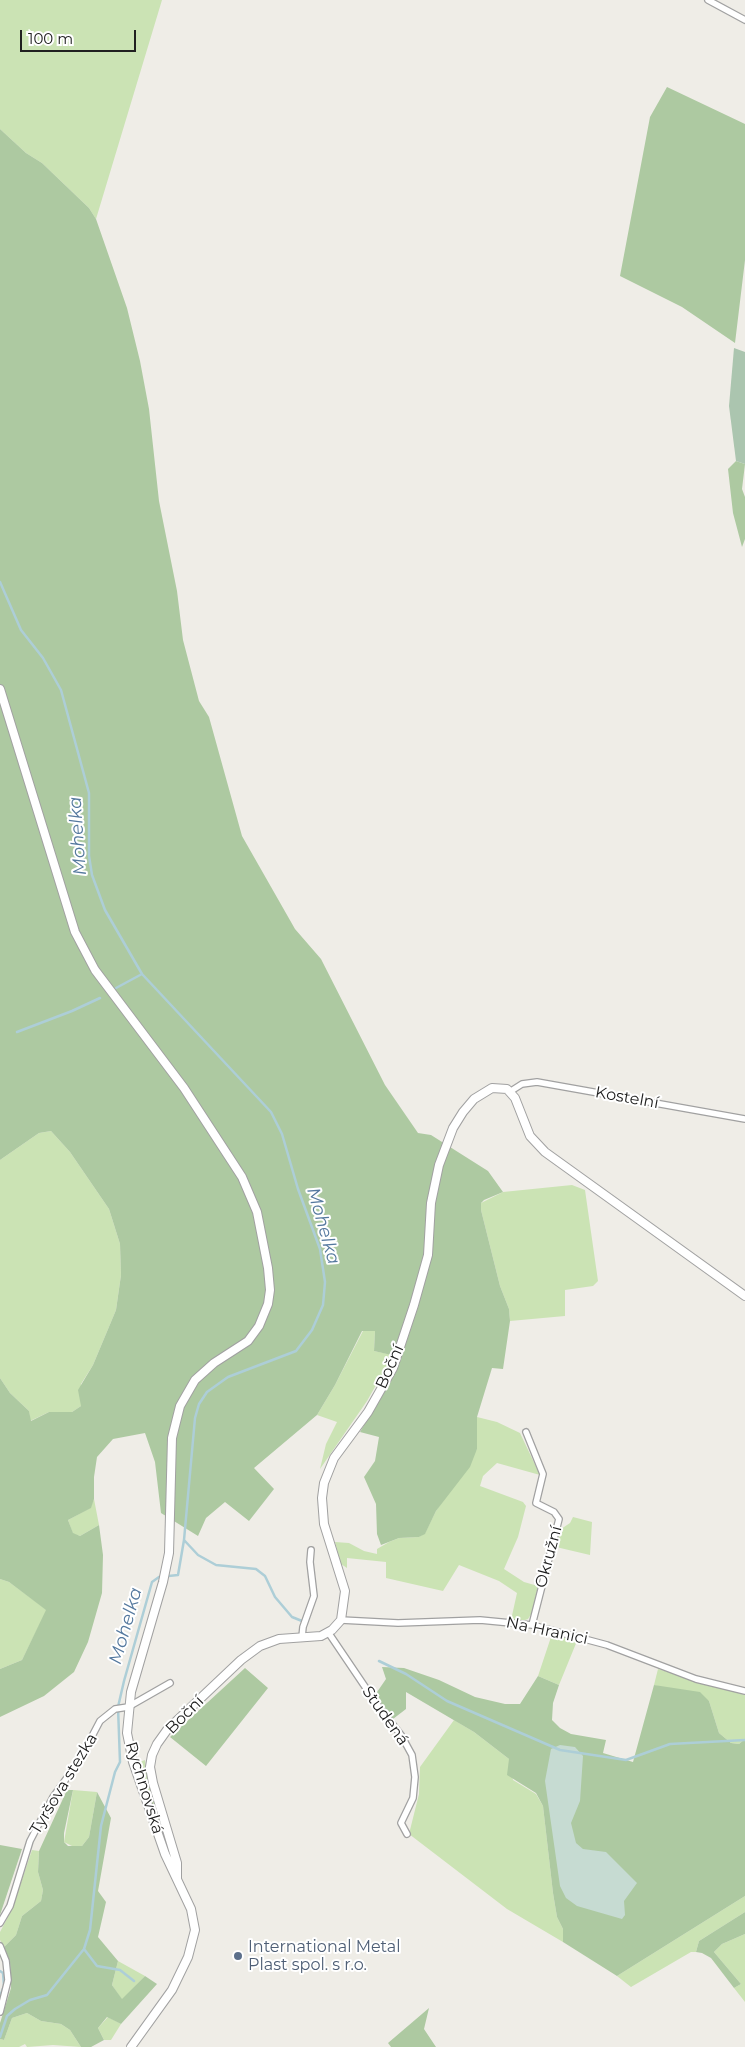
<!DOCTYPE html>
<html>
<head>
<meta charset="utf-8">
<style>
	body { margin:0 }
	#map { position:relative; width:745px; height:2047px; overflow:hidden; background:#efede7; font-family:Montserrat,sans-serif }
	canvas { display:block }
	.scale { position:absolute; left:20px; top:30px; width:116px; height:22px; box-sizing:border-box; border:2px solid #202020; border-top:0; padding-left:6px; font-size:15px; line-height:18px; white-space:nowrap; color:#202020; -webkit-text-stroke:4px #fff; paint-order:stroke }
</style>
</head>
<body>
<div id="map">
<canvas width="745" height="2047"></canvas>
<div class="scale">100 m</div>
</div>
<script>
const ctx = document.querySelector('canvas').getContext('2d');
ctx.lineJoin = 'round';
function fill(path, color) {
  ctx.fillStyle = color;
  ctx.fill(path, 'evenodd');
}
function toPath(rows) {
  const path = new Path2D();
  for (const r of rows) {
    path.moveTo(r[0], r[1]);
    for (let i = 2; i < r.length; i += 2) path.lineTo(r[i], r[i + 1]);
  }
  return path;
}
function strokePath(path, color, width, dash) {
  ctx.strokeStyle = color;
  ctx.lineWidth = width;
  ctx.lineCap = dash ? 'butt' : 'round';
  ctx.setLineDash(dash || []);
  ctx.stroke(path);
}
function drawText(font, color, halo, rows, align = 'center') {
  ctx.font = font + ' Montserrat,sans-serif';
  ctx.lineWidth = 4;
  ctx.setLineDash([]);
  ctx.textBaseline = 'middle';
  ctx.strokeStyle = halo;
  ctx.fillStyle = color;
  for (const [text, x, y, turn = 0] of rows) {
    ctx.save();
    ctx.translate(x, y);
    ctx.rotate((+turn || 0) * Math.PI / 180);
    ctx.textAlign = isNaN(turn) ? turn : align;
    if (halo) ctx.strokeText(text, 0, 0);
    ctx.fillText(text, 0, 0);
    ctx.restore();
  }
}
fill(toPath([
	[0,0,162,0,96,219,89,208,42,163,26,153,0,129],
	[51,1131,70,1152,109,1209,120,1244,121,1275,116,1310,93,1365,81,1384,81,1406,72,1412,49,1412,30,1421,29,1411,10,1393,0,1378,0,1160,39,1133],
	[572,1185,585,1190,598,1281,593,1286,565,1290,565,1316,510,1321,509,1309,500,1286,481,1210,481,1203,503,1192],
	[363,1331,375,1331,374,1351,393,1355,367,1401,320,1469,326,1444,337,1422,317,1415,335,1385],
	[477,1417,497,1422,520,1433,540,1475,497,1463,483,1476,480,1486,523,1502,526,1506,518,1537,504,1569,524,1582,538,1586,532,1613,528,1619,522,1621,511,1620,517,1593,499,1581,459,1565,443,1591,386,1578,386,1562,347,1558,347,1568,341,1564,335,1542,349,1543,364,1551,377,1554,377,1549,389,1542,399,1538,419,1537,425,1533,436,1511,477,1449],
	[94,1499,99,1525,80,1536,73,1534,68,1520,90,1508],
	[573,1517,592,1522,590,1555,556,1547,561,1529,570,1523],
	[0,1579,9,1582,47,1610,22,1660,0,1669],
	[552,1634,577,1641,559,1685,538,1676],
	[658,1669,745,1695,745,1739,739,1744,731,1743,719,1733,709,1701,654,1685],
	[454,1720,474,1732,509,1759,513,1780,536,1794,543,1806,553,1893,557,1917,563,1929,563,1942,507,1909,409,1834,419,1794,420,1767],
	[145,1760,149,1785,172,1855,169,1855,137,1763],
	[73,1790,97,1792,89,1837,82,1846,74,1847,64,1842],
	[32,1850,39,1851,38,1872,43,1890,41,1901,22,1916,16,1935,4,1947,0,1940,0,1932,12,1909],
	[745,1896,745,1912,699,1941,696,1952,691,1952,631,1987,617,1976],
	[745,1934,745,2002,734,1988,741,1984,714,1952,722,1944],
	[118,1961,145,1976,122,2000,112,1985],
	[27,2013,41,2021,61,2024,70,2030,81,2047,53,2045,27,2047,25,2044,19,2047,0,2047,0,2039,4,2040,12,2018],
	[108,2017,121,2024,111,2040,104,2040,98,2028]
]), '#cbe3b4');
fill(toPath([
	[667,87,745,124,745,260,735,343,682,307,620,276,650,117],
	[0,129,26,153,42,163,89,208,96,219,127,308,140,361,149,409,159,501,177,591,183,640,199,701,209,717,242,836,295,929,321,959,385,1085,418,1133,431,1135,488,1171,503,1192,484,1200,481,1203,481,1210,500,1286,509,1309,510,1321,503,1369,492,1368,477,1417,477,1449,470,1467,436,1511,425,1534,419,1537,399,1538,381,1545,377,1534,376,1504,364,1477,375,1461,379,1437,360,1432,384,1392,400,1357,374,1351,375,1331,362,1331,335,1385,317,1415,254,1468,274,1489,249,1521,225,1502,206,1518,198,1536,161,1513,155,1462,145,1433,113,1439,97,1457,94,1477,94,1499,91,1508,68,1520,73,1533,80,1536,99,1525,103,1555,102,1593,88,1642,74,1672,44,1696,0,1717,0,1669,22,1660,46,1610,9,1582,0,1579,0,1378,10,1393,29,1411,31,1421,49,1412,72,1412,81,1406,78,1390,93,1365,116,1310,121,1275,120,1244,109,1209,70,1152,51,1131,39,1133,0,1160],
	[736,461,745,464,742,489,745,497,745,539,742,547,733,513,728,469],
	[382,1667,404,1668,439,1680,475,1697,505,1704,520,1704,538,1676,559,1685,553,1703,552,1720,560,1728,571,1734,606,1740,603,1753,633,1762,654,1685,700,1692,709,1701,719,1733,731,1743,739,1744,745,1739,745,1896,617,1976,563,1942,563,1929,557,1917,553,1893,543,1806,536,1793,507,1775,509,1759,474,1732,406,1692,406,1709,393,1719,375,1695,386,1679],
	[245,1668,268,1688,206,1766,170,1737],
	[67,1790,73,1790,64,1833,64,1842,68,1846,82,1846,89,1837,97,1792,111,1818,98,1891,106,1902,98,1937,118,1961,112,1985,122,1999,145,1976,157,1984,121,2024,107,2017,98,2028,104,2040,91,2047,81,2047,70,2030,61,2024,41,2021,27,2013,12,2018,4,2040,0,2039,0,2023,11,1988,10,1962,4,1947,16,1935,22,1916,41,1901,43,1890,38,1872,39,1851],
	[0,1845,22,1849,0,1915],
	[745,1912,745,1934,722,1944,714,1952,741,1984,734,1988,711,1958,702,1953,696,1952,699,1941],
	[429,2008,424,2029,436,2047,391,2047,388,2043]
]), '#adc9a1');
fill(toPath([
	[560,1745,575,1747,583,1756,580,1801,571,1823,576,1843,583,1849,606,1852,637,1883,624,1901,625,1915,622,1919,577,1906,566,1898,560,1886,545,1781,551,1749]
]), '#c6dbd2');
fill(toPath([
	[734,348,745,352,745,464,736,461,729,406]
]), '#abc5af');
strokePath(toPath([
	[0,582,21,630,43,658,61,690,89,793,89,856,92,875,105,910,142,974,271,1112,282,1134,298,1189,320,1249,325,1282,323,1305,312,1330,296,1351,228,1377,207,1392,199,1404,195,1418,184,1540,178,1575,159,1577,152,1582,124,1681,118,1707,120,1762,115,1772,101,1826,90,1930,84,1949,47,1995,30,2000,15,2009,7,2016,0,2037],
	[116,988,142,974],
	[17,1032,72,1011,100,998],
	[184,1540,198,1555,216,1565,256,1569,265,1576,275,1597,292,1617,302,1621],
	[379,1661,406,1674,447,1701,560,1750,626,1760,670,1744,745,1740],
	[84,1949,97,1966,120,1970,134,1981],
	[0,1971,3,1973,4,1986,0,1996]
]), '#adced7', 2.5);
const minor = toPath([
	[708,0,745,20],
	[511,1091,522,1084,537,1082,745,1119],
	[526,1432,543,1474,536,1503,554,1512,559,1519,532,1625],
	[341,1620,398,1623,480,1620,532,1625,607,1645,696,1679,745,1691],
	[328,1632,376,1703,401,1735,412,1755,415,1777,413,1798,401,1823,407,1834],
	[302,1637,303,1627,314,1596,310,1562,311,1550],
	[0,1923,10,1906,30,1841,53,1797,79,1761,100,1721,115,1709,128,1707,170,1683],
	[0,1946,6,1961,8,1980,0,2012]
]);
const tertiary = toPath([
	[0,689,75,932,95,970,184,1088,242,1177,257,1212,268,1268,270,1290,268,1304,259,1326,248,1341,214,1363,195,1380,180,1406,172,1438,169,1553,163,1582,131,1692,127,1733,133,1762,165,1854,191,1909,195,1930,188,1957,172,1990,131,2047],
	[177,1878,177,1863,153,1783,150,1767,152,1755,157,1744,167,1730,241,1660,260,1646,279,1639,321,1636,332,1630,341,1620,345,1591,324,1524,322,1498,324,1483,334,1458,368,1412,393,1368,414,1305,428,1255,431,1203,439,1165,453,1128,463,1112,474,1099,492,1088,507,1089,515,1098,530,1136,545,1152,745,1296]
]);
strokePath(minor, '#a1a1a1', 8);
strokePath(tertiary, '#a1a1a1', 10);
strokePath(minor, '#fff', 5.5);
strokePath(tertiary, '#fff', 8);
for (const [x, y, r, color] of [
	[238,1956,5,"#5c6f8a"]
]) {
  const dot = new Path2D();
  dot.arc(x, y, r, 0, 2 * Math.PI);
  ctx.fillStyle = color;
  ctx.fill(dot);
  strokePath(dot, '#fff', 2);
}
drawText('16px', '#202020', '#fff', [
	["Kostelní",627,1098,10],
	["Boční",390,1367,-66],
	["Okružní",549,1557,-75],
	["Na Hranici",547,1631,12],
	["Boční",185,1715,-45],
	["Studená",385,1716,55],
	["Tyršova stezka",64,1784,-59],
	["Rychnovská",144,1788,73]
]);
drawText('16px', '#4e5e75', '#fff', [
	["International Metal",248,1947],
	["Plast spol. s r.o.",248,1965]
], 'left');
drawText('italic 18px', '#54789e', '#fff', [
	["Mohelka",78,836,-94],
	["Mohelka",323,1226,74],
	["Mohelka",126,1626,-74]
]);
</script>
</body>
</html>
